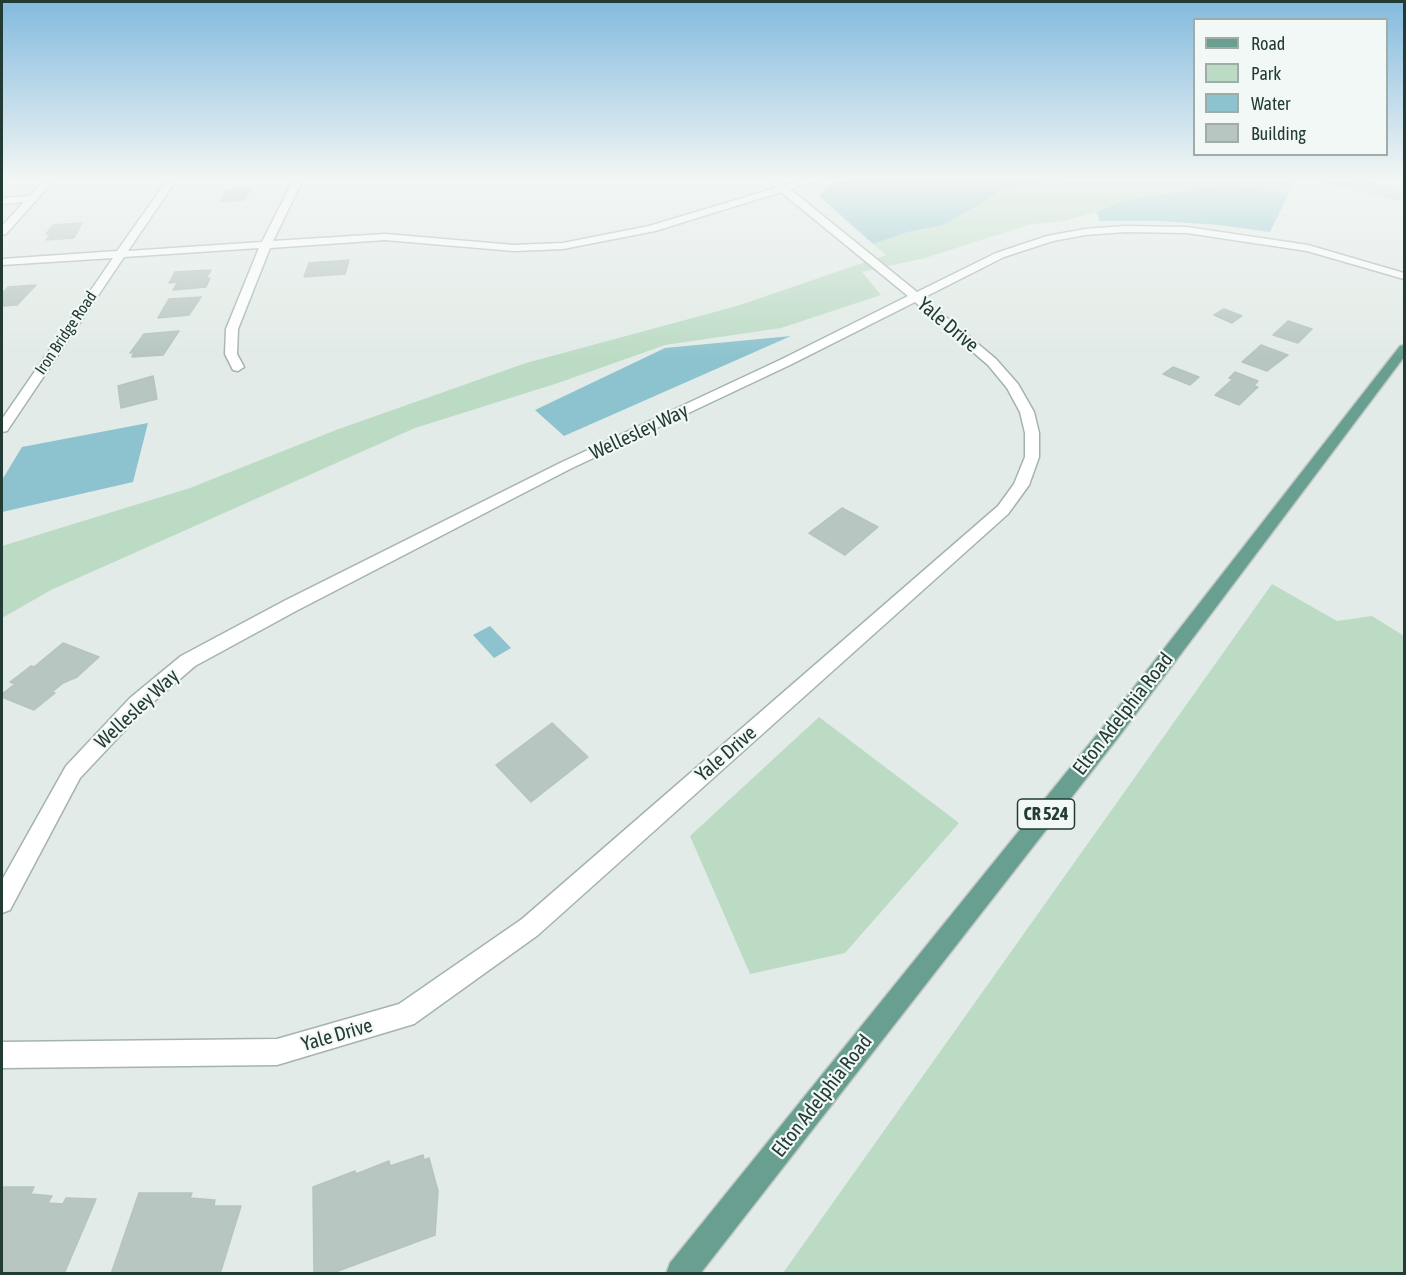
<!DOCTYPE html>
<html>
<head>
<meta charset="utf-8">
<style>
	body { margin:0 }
	#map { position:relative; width:1406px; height:1275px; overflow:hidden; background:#e2ebe7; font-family:"Asap Condensed",sans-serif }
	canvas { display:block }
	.frame { position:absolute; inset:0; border:3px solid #233b35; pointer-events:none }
	.legend { position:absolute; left:1193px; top:18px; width:195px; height:138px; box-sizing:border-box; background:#f2f8f5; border:2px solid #9faca8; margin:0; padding:8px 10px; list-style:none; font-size:18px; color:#233b35 }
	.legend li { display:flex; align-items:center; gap:12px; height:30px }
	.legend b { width:30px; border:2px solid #9faca8 }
</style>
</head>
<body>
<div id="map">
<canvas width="1406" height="1275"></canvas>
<div class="frame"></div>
<ul class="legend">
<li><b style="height:8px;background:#699f91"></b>Road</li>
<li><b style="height:16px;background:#bcdbc5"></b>Park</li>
<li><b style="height:16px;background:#8dc3ce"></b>Water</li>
<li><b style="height:16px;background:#b7c6c0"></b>Building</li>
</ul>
</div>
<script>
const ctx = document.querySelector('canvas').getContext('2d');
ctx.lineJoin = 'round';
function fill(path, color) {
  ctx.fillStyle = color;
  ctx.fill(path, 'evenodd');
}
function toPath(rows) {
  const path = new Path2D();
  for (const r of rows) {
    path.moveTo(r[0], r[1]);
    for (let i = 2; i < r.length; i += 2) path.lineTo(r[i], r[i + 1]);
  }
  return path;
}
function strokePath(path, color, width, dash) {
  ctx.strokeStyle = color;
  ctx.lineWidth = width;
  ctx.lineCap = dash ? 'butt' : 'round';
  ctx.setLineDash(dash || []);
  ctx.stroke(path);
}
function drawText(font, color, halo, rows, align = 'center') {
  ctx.font = font + ' "Asap Condensed",sans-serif';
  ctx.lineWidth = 4.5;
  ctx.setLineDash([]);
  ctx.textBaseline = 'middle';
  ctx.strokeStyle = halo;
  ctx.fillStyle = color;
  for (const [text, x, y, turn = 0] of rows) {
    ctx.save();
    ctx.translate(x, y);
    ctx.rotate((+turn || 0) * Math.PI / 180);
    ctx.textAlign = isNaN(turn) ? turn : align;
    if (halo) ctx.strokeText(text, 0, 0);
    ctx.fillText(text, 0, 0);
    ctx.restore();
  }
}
fill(toPath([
	[1061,179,1297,179,1289,193,1228,185,1129,199,1096,212,1063,221,1028,225,925,258,862,272,881,295,781,328,665,345,558,383,415,428,51,590,2,618,2,546,190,488,336,430,526,363,737,306,886,255,873,244,908,232,944,225,1002,191],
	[1307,179,1359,179,1404,190,1404,202],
	[1272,584,1337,621,1372,616,1404,636,1404,1273,783,1273],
	[819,717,959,823,845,953,750,974,690,836]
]), '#bcdbc5');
fill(toPath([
	[850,179,1061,179,1002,191,944,225,908,232,873,244,819,196,828,185],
	[1228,185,1289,193,1270,232,1219,225,1161,221,1100,221,1096,212,1129,199],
	[791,336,564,436,535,410,665,348],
	[148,423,133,482,2,512,2,480,22,447],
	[490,626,511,648,494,658,473,635]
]), '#8dc3ce');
const building = toPath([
	[251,189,245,200,220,202,226,190,251,189],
	[82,223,74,238,46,240,51,234,46,234,53,225,82,223],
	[349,260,345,274,304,277,309,263,349,260],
	[211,270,206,279,210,278,206,287,173,290,178,282,169,283,175,272,211,270],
	[36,285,17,305,2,306,2,294,8,287,36,285],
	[201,297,189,315,158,318,169,299,201,297],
	[1224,309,1242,316,1232,323,1214,315,1224,309],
	[1288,321,1312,329,1298,343,1273,335,1288,321],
	[179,331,163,355,132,357,134,352,130,353,144,334,179,331],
	[1261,345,1288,355,1267,371,1242,362,1261,345],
	[1173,367,1199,377,1190,385,1163,374,1173,367],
	[1235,372,1258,381,1254,386,1258,387,1239,405,1215,395,1233,379,1229,378,1235,372],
	[153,376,157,399,121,408,118,386,153,376],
	[842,508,878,527,845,555,809,533,842,508],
	[63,643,99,657,77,677,63,683,52,692,55,693,34,710,2,697,2,694,15,684,10,682,31,666,34,667,63,643],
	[552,723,588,757,531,802,496,765,552,723],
	[423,1155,424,1160,429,1158,438,1191,435,1235,330,1274,314,1274,313,1187,355,1171,356,1174,389,1161,390,1166,423,1155],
	[2,1187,34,1187,31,1194,52,1196,48,1203,63,1204,66,1198,96,1199,64,1274,2,1274,2,1187],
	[139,1193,192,1193,190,1198,215,1200,214,1206,241,1206,220,1274,111,1274,139,1193]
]);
fill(building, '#b7c6c0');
strokePath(building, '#b5c5be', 1.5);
const minor = toPath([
	[45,179,55,179,6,234,2,235,2,226,24,202,2,204,2,198,29,196,45,179],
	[168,179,177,179,128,251,262,242,294,179,303,179,273,241,385,234,514,245,563,243,649,226,776,188,767,179,776,179,784,185,806,179,818,179,817,181,790,189,917,292,996,253,1047,236,1085,229,1125,226,1187,227,1308,245,1404,273,1404,279,1307,251,1187,233,1125,232,1085,235,1053,241,1004,257,923,298,996,359,1018,384,1034,412,1039,433,1039,457,1029,485,1008,514,538,935,414,1024,277,1065,2,1068,2,1042,277,1039,399,1004,522,919,998,506,1014,484,1025,457,1025,433,1020,412,1007,388,988,365,915,302,790,365,570,469,296,611,195,666,144,710,80,778,10,910,2,913,2,880,66,766,130,698,181,656,284,601,560,463,782,359,908,296,781,192,655,231,563,249,514,251,385,240,270,248,238,329,237,354,244,367,238,371,233,370,225,354,226,329,259,248,124,257,7,431,2,432,2,419,113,258,2,265,2,259,117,251,168,179]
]);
const primary = toPath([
	[1404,345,1404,357,1117,739,700,1274,666,1274,670,1263,1103,727,1400,346,1404,345]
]);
strokePath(minor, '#a5b3ae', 3);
strokePath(primary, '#c1c8c6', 3);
fill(minor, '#fff');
fill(primary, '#699f91');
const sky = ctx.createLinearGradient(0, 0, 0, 357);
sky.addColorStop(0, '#83bade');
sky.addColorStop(0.5, '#f2f6f4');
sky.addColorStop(1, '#f2f6f400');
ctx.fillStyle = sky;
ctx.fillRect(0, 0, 1406, 357);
drawText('16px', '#233b35', '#f2f8f5', [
	["Iron Bridge Road",66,333,-56]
]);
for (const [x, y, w] of [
	[1046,814,57]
]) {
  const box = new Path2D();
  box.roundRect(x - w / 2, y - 15, w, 30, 4.5);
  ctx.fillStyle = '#f2f8f5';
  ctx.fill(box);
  strokePath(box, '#233b35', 1.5);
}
drawText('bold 18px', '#233b35', null, [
	["CR 524",1046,814]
]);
drawText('20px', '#233b35', '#f2f8f5', [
	["Yale Drive",948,325,40],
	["Wellesley Way",639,432,-25],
	["Wellesley Way",137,709,-43],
	["Elton Adelphia Road",1123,714,-52],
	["Yale Drive",726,754,-41],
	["Yale Drive",337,1035,-16],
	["Elton Adelphia Road",822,1096,-52]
]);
</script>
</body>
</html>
